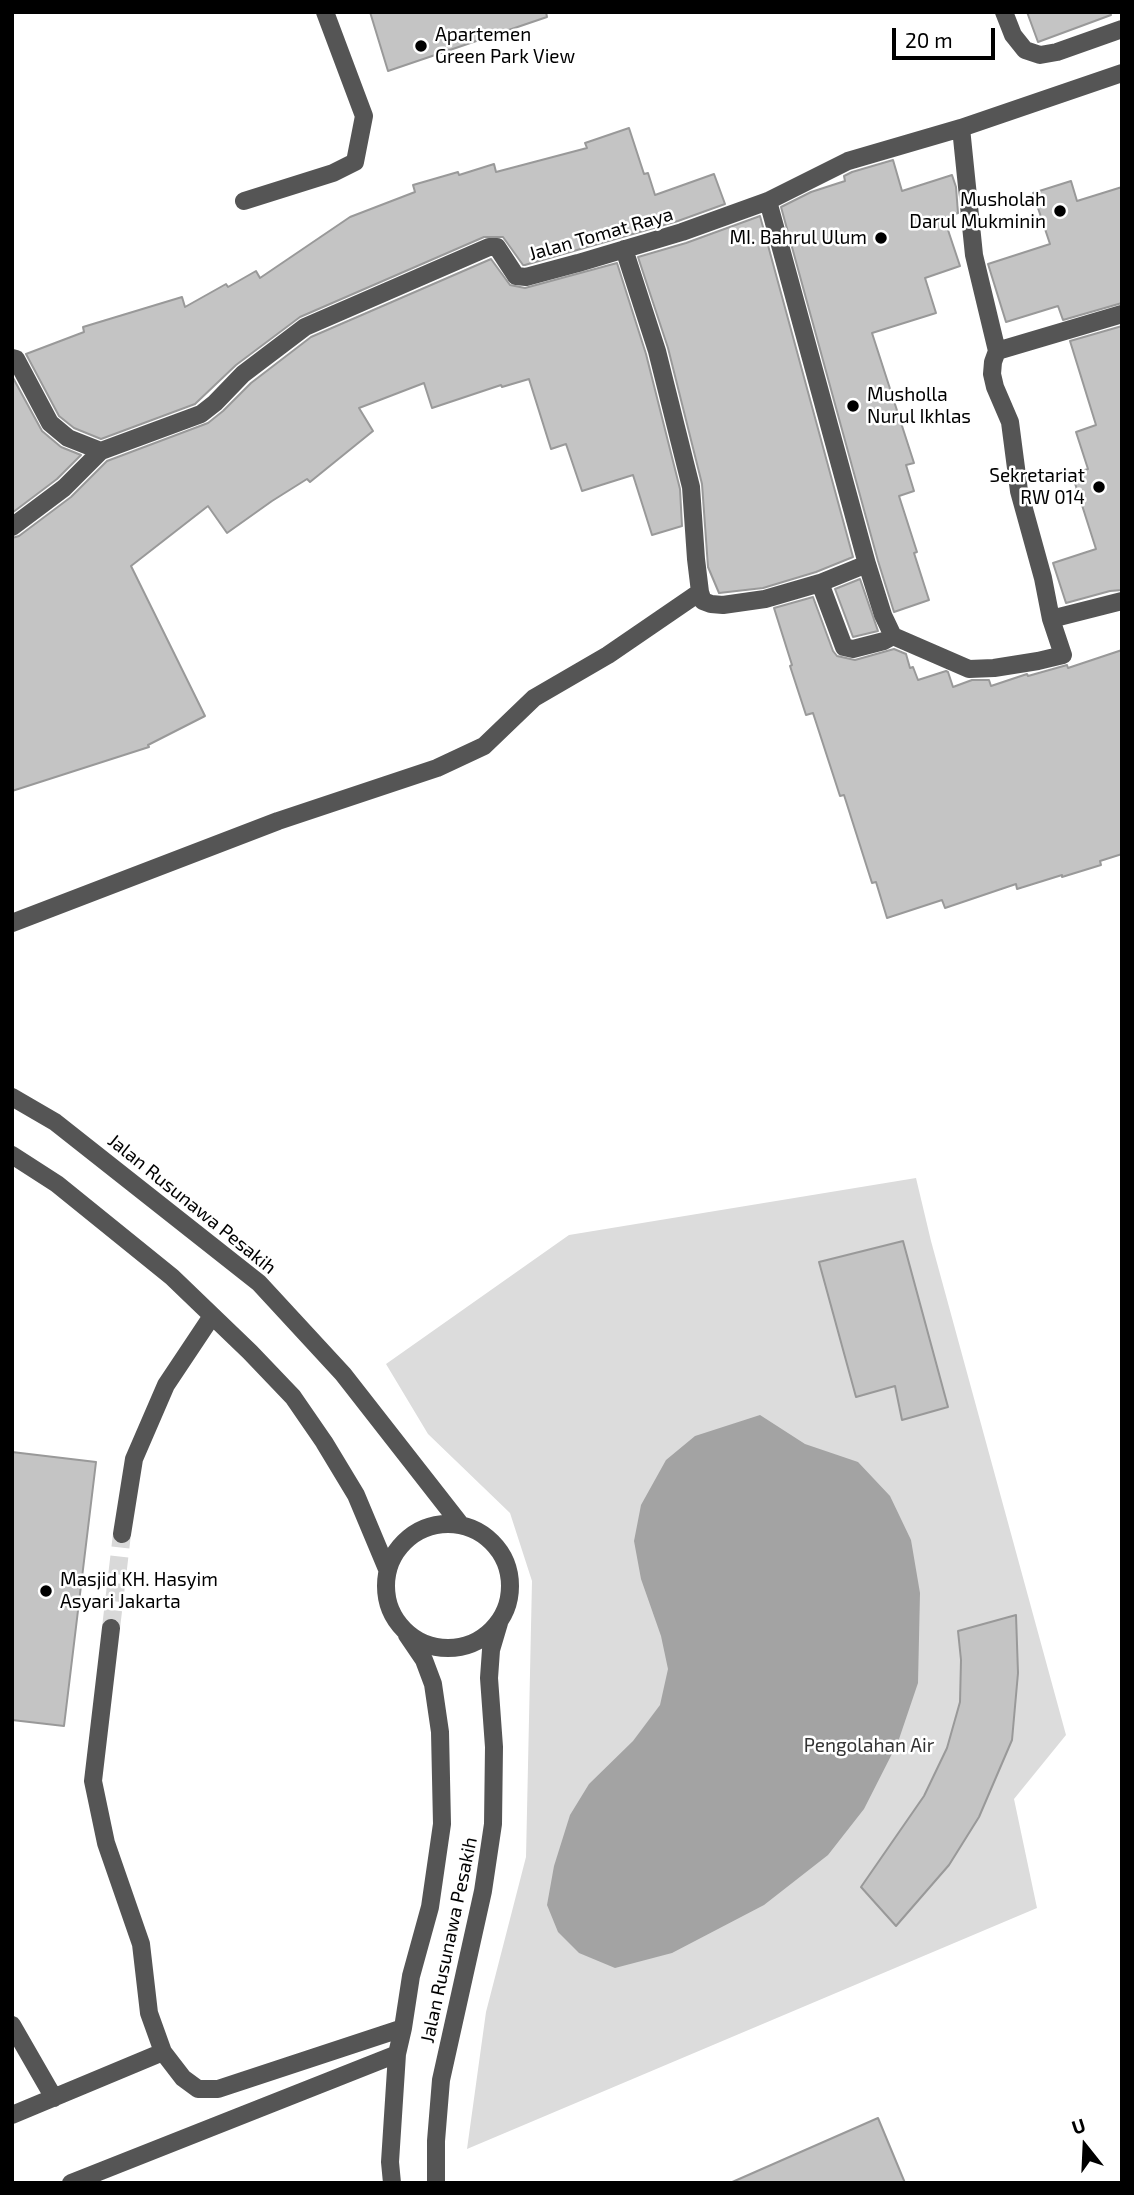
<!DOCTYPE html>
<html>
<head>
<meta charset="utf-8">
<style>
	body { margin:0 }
	#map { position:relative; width:1134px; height:2195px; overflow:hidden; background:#fff; font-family:"Exo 2",sans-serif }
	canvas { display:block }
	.frame { position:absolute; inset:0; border:14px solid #000; pointer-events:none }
	.north { position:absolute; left:1050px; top:2111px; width:70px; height:70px; -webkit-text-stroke:5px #fff; paint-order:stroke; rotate:342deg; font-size:19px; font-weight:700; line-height:28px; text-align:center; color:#000 }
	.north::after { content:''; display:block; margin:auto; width:24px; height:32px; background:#000; clip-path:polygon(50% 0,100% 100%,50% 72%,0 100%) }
	.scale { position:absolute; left:892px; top:28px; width:103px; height:32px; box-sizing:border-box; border:4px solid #000; border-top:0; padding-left:9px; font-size:21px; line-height:24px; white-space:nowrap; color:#000; -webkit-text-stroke:5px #fff; paint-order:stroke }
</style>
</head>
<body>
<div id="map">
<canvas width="1134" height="2195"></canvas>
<div class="frame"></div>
<div class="north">U</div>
<div class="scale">20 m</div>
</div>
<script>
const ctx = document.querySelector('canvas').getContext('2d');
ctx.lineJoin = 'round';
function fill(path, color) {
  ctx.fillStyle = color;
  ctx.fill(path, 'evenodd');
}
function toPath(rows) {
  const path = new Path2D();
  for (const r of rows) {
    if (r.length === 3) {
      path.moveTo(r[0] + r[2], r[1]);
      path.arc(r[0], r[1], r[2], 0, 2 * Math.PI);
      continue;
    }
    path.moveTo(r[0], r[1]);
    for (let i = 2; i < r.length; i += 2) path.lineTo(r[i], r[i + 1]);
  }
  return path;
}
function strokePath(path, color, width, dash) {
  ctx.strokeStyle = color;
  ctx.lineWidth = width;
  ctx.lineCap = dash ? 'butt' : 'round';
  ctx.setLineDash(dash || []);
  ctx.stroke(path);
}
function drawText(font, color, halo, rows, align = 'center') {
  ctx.font = font + ' "Exo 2",sans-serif';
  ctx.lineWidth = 5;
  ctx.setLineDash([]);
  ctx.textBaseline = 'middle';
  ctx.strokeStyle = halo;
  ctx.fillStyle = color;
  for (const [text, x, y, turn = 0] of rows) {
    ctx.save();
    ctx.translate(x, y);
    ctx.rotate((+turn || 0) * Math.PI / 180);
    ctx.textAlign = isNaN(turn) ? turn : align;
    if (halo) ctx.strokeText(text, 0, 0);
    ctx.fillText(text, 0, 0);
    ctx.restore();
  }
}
fill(toPath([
	[916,1178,931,1241,1066,1735,1014,1799,1037,1908,467,2149,486,2012,526,1857,532,1581,510,1513,428,1434,386,1364,569,1235]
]), '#dcdcdc');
fill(toPath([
	[760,1415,805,1444,858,1462,890,1496,911,1540,920,1593,918,1683,898,1742,864,1809,828,1855,764,1905,672,1953,615,1968,579,1953,558,1932,547,1905,554,1866,570,1815,589,1784,633,1741,660,1705,668,1669,661,1636,641,1579,634,1541,641,1505,666,1460,695,1436]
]), '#a3a3a3');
const building = toPath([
	[370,12,546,12,547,17,388,71,370,12],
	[1027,12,1110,12,1111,15,1038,42,1027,12],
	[629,128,644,174,648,173,655,195,714,174,725,204,678,221,525,265,523,265,503,237,484,237,300,317,236,365,195,404,101,439,74,428,59,416,26,354,84,332,83,327,182,297,185,307,226,284,228,287,256,271,260,278,350,217,415,192,413,185,458,172,459,175,494,164,496,172,587,148,585,143,629,128],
	[893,160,902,191,952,175,956,187,958,213,944,218,960,266,925,278,936,313,872,333,914,463,906,465,914,491,899,496,917,552,914,553,929,600,894,612,878,561,781,207,811,192,845,181,844,176,852,172,893,160],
	[1071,181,1077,201,1122,187,1122,303,1063,320,1058,306,1006,322,988,264,1050,244,1033,193,1071,181],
	[760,216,853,557,816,572,763,588,719,593,708,567,702,484,668,348,638,257,686,243,760,216],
	[491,259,510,285,525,288,617,263,646,354,680,489,682,526,652,535,633,475,582,491,566,444,551,449,529,379,502,387,501,385,432,408,424,383,359,408,373,431,310,482,307,479,272,501,227,533,208,506,131,566,205,716,148,745,149,747,12,791,12,538,19,536,71,497,107,461,208,423,223,411,251,383,311,337,491,259],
	[1122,326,1122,590,1110,591,1066,603,1053,563,1096,549,1072,474,1088,469,1076,432,1096,425,1070,341,1122,326],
	[12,376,42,431,61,447,81,455,57,479,12,513,12,376],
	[860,579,878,631,853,637,835,589,860,579],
	[813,597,833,651,837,656,855,660,894,649,906,654,910,668,913,667,918,680,946,671,948,672,953,687,972,680,989,680,991,686,1027,674,1028,676,1067,665,1068,668,1122,650,1122,854,1100,861,1101,865,1062,877,1062,875,1017,889,1016,884,945,908,942,900,887,918,876,882,872,883,844,795,840,796,813,713,806,715,790,666,792,665,774,608,813,597],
	[903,1241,948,1407,902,1420,895,1386,856,1397,819,1262,903,1241],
	[12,1452,96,1462,64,1726,12,1720,12,1452],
	[1016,1615,1018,1673,1012,1740,979,1817,949,1865,896,1926,861,1887,924,1796,947,1748,960,1702,961,1660,958,1631,1016,1615],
	[878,2118,905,2183,730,2183,878,2118]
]);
fill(building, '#c4c4c4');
strokePath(building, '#999', 2);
strokePath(toPath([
	[111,1628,122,1534]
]), '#d9d9d9', 18, [18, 9]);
strokePath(toPath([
	[1004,12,1013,35,1025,50,1040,55,1057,52,1122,29],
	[244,201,333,173,355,162,364,116,325,12],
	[768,201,867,564],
	[624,249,657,351,691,487,696,559,700,592,703,601,711,604,723,605,765,599,820,583,867,564,883,615,893,636,969,669,994,668,1038,661,1063,655,1051,619,1043,578,1019,491,1010,422,995,387,992,374,993,362,997,351,974,255,961,128],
	[997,351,1122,314],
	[12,358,16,359,50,423,68,438,101,451,201,414,215,403,243,374,305,327,489,247,497,247,516,276,526,277,578,263,682,232,768,201,848,161,961,128,1122,73],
	[12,527,64,488,101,451],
	[820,583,844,647,853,649,884,641,893,636],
	[1051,619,1122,601],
	[12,923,278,821,437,768,484,746,534,698,608,655,700,592],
	[12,1097,55,1122,259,1283,343,1374,461,1525],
	[12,1155,57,1184,172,1277,250,1352,293,1397,324,1442,356,1495,387,1569],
	[448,1586,62],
	[122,1534,134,1459,166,1385,212,1316],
	[111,1628,93,1781,106,1843,141,1944,149,2013,163,2052,183,2078,198,2089,218,2089,403,2028],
	[12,2025,54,2098],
	[12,2115,163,2052],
	[71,2183,397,2054],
	[392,2183,390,2162,397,2054,403,2028,411,1976,430,1907,442,1824,440,1732,433,1684,424,1660,407,1635],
	[436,2183,436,2141,441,2080,483,1891,493,1824,494,1747,489,1678,491,1650,499,1623]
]), '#555', 18);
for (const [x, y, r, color] of [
	[421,46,7,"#000"],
	[1060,211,7,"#000"],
	[881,238,7,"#000"],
	[853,406,7,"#000"],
	[1099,487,7,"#000"],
	[46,1591,7,"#000"]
]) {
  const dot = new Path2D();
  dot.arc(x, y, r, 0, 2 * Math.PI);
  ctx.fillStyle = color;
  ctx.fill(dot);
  strokePath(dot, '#fff', 2.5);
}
drawText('19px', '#000', '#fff', [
	["Apartemen",435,35],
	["Green Park View",435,57],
	["Musholah",1046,200,"right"],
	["Darul Mukminin",1046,222,"right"],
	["MI. Bahrul Ulum",867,238,"right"],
	["Musholla",867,395],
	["Nurul Ikhlas",867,417],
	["Sekretariat",1085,476,"right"],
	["RW 014",1085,498,"right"],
	["Masjid KH. Hasyim",60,1580],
	["Asyari Jakarta",60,1602]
], 'left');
drawText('19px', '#000', '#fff', [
	["Jalan Tomat Raya",601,234,-16],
	["Jalan Rusunawa Pesakih",192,1204,39],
	["Jalan Rusunawa Pesakih",449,1940,-78]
]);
drawText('19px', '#333', '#fff', [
	["Pengolahan Air",869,1746]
]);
</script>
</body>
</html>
